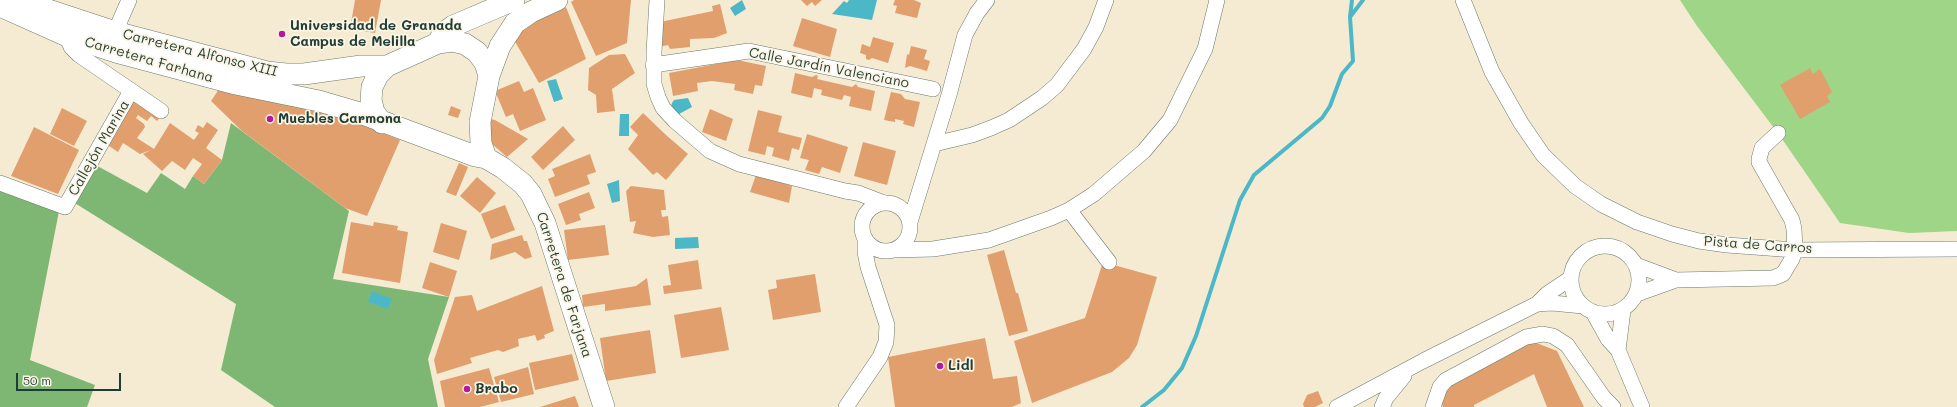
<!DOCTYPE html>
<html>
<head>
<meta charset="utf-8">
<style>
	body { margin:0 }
	#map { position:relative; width:1957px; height:407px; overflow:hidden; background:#f5ebd2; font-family:Mali,sans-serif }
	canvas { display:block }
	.scale { position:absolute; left:16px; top:373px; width:105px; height:18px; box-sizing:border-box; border:2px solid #1f3d34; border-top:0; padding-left:5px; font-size:12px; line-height:14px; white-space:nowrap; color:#1f3d34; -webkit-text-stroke:3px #fcf5e5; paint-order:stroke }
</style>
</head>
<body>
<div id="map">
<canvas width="1957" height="407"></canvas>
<div class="scale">50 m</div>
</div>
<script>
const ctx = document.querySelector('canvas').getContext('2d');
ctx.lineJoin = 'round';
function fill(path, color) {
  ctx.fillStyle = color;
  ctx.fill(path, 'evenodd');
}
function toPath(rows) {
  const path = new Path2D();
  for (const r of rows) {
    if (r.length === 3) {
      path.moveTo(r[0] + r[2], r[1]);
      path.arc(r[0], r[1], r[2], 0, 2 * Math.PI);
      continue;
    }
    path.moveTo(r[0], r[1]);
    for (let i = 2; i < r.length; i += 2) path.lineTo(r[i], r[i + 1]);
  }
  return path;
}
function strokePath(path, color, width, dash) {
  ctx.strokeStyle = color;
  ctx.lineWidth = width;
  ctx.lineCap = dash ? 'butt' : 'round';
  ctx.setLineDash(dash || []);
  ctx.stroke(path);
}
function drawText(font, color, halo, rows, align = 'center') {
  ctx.font = font + ' Mali,sans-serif';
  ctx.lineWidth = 3.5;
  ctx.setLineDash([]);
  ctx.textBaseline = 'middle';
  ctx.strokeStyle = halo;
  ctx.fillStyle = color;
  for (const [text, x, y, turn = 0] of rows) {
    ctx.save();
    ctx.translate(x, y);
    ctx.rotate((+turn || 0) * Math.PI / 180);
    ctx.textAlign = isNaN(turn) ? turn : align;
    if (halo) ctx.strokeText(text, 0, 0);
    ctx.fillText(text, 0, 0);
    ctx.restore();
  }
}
fill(toPath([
	[1680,0,1957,0,1957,231,1909,233,1840,223,1780,136,1697,26]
]), '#9ed586');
fill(toPath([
	[231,123,349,211,333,279,449,297,428,359,438,407,275,407,221,370,236,304,70,200,90,162,147,193,161,173,185,189,193,176,204,184,222,160],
	[0,189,60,206,30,360,95,385,87,407,0,407]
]), '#7eb673');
fill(toPath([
	[742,0,746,9,735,16,730,8],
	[849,0,877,0,872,20,832,14,844,1,847,3],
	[556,79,563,99,554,102,547,81],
	[688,98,692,107,679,114,671,107,672,103,674,100],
	[620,114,629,114,629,136,619,136],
	[619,180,620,201,612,203,607,184],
	[698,237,699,248,675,249,675,238],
	[372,291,392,299,388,309,368,302]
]), '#4cb8c7');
strokePath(toPath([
	[1350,17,1363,0],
	[1142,407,1164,390,1182,368,1196,336,1240,200,1254,175,1322,118,1330,106,1342,74,1353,61,1350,17,1352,0]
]), '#4cb8c7', 4);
fill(toPath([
	[355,0,381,0,375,33,350,29],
	[574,0,631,0,627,43,596,56,571,2],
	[801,0,822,0,815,6,812,2,807,6],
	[895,0,914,0,921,3,917,18,895,13,897,6,893,5],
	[720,4,727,33,714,38,690,39,690,47,670,49,668,45,658,47,660,22,713,11,712,6],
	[566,7,586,59,539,83,510,33],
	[802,18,837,29,830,57,793,46],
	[873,37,894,43,888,63,872,58,869,60,866,59,866,55,860,53,862,44,870,47],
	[911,46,927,50,924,59,930,61,927,71,910,66,905,68,907,54,909,55],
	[625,54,635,73,612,89,615,111,597,113,596,95,588,90,589,68,609,55],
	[737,60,766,66,762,86,755,85,753,94,734,90,735,84,712,81,697,83,698,91,673,96,669,73],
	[1810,68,1813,74,1820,69,1832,92,1827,96,1830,102,1800,119,1780,85],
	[795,73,812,77,816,75,818,76,817,79,852,87,856,84,858,87,875,91,871,111,849,106,851,97,844,95,842,100,821,95,822,90,814,88,812,98,791,93],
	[519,81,524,92,533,88,546,120,520,131,513,114,506,117,495,91],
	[221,86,348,119,400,140,367,216,345,208,242,131,211,101],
	[891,92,901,94,905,99,920,102,914,127,903,124,904,121,895,119,895,122,884,120],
	[136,98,161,116,157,121,151,116,147,121,138,115,136,118,144,124,145,127,137,138,154,149,170,123,194,140,199,133,195,131,198,125,203,128,207,122,218,130,206,148,222,160,204,184,193,176,202,164,193,158,185,170,172,161,162,171,143,154,151,150,140,154,123,143,118,152,106,144],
	[451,106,461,110,458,118,448,115],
	[62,108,87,121,74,146,50,134],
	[710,109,733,119,726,141,702,132],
	[758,110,782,116,778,132,802,138,799,150,792,148,789,161,772,156,774,148,767,146,765,155,748,151],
	[643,113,666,135,688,154,666,180,657,172,653,175,628,149,638,135,630,127],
	[490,119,495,120,528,139,507,157,484,137],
	[563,126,575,140,543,170,531,157],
	[34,127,79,150,58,194,11,176],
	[807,134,848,147,840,173,822,167,819,174,805,170,809,160,800,158],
	[863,142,896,151,887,185,854,176],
	[590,154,596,172,587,175,590,184,555,197,548,179,555,176,552,169],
	[459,163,468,167,456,196,446,192],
	[756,175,792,186,789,203,750,192],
	[477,177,496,193,480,213,460,196],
	[631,186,664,190,666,210,661,210,662,217,668,216,670,235,653,237,633,233,636,221,630,222,626,191],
	[589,192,595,208,579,214,581,220,566,225,558,204],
	[505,205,515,230,491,239,481,214],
	[351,222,373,226,374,222,398,226,397,230,408,232,400,283,342,273],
	[441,223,467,231,459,260,433,252],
	[605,225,609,255,568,260,564,230],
	[522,235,524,241,527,241,532,257,525,259,515,252,490,260,492,244],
	[1004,250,1016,293,1018,293,1028,331,1009,336,987,255],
	[698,260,702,289,664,294,663,286,671,285,668,265],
	[430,262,457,271,449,297,422,288],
	[1103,262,1157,277,1137,345,1129,358,1112,372,1032,403,1014,341,1085,318],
	[815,274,821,312,773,320,768,290,777,288,776,280],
	[647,278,651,305,605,311,605,304,583,307,582,295,636,286],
	[542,286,554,331,544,335,545,338,537,341,535,335,518,339,519,346,503,352,498,350,470,358,472,363,437,374,434,360,455,297,472,295,477,311],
	[721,307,729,350,681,358,674,315],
	[650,330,656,373,606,381,600,338],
	[985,338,993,379,1017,376,1021,403,1012,407,895,407,888,357],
	[1534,342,1557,351,1584,407,1547,407,1534,374,1474,405,1474,407,1443,407,1440,398,1450,379,1518,345],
	[572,354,579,380,535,390,529,363],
	[528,367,534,394,501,402,494,377],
	[489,368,499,402,480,407,445,407,440,381],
	[1318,391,1323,403,1315,407,1304,407,1303,404,1307,395],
	[575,396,579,407,540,407]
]), '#e09f6d');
const street = toPath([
	[657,0,654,52,654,84,658,97,663,108,675,121,710,151,739,164,845,191,858,193,884,203],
	[1463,0,1492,72,1521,123,1543,155,1575,186,1601,204,1637,222,1672,234,1699,241,1727,245,1795,250,1957,249],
	[115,32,129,0],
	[67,36,71,47,79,55,161,111],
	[653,65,749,51,933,89],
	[934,144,972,135,991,128,1009,120,1042,98,1057,85,1084,49,1096,27,1106,0],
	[0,183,65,207,131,91],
	[886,227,24],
	[1069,210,1109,262],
	[910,222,949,95,965,35,977,13,987,0],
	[1605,280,34],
	[894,250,933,249,989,240,1051,218,1069,210,1094,194,1144,151,1170,120,1205,49,1217,0],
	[1636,265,1676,280],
	[1637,294,1676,280,1773,278,1783,274,1792,259,1795,250,1794,229,1792,220,1759,162,1759,159,1762,148,1778,133],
	[1537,304,1552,303,1583,306],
	[1593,312,1608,339,1618,350,1642,407],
	[1618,350,1623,310],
	[846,407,880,357,886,342,887,325,868,267,865,252,865,238],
	[1337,407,1423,361,1537,304,1547,294,1571,278],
	[1382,407,1386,398,1404,376],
	[1433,407,1440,387,1446,380,1526,337,1543,334,1553,336,1567,345,1604,398,1613,407]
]);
const secondary = toPath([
	[18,0,115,32,267,72,286,74,304,74,361,66,387,66],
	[0,6,67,36,116,52,236,84,319,101,360,113,475,156,486,158,503,168,523,184,531,194,545,223,604,407],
	[438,43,443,33,453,26,514,0],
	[382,123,374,112,371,100,372,87,378,75,387,66,438,43,452,41,465,44,477,52,485,63,489,76],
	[486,158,481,143,480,122,489,76,500,46,515,23,531,12,557,0]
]);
strokePath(street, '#6a7a6b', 16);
strokePath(secondary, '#6a7a6b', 22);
strokePath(street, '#fff', 15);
strokePath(secondary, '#fff', 21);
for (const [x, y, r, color] of [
	[282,34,4,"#b5179e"],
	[270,119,4,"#b5179e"],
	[940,366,4,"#b5179e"],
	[467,389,4,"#b5179e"]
]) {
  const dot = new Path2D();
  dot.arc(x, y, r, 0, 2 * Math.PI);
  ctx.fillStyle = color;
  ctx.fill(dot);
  strokePath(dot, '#fcf5e5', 1.5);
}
drawText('bold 14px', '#1f3d34', '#fcf5e5', [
	["Universidad de Granada",290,26],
	["Campus de Melilla",290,42],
	["Muebles Carmona",278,119],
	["Lidl",948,366],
	["Brabo",475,389]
], 'left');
drawText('14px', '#1f3d34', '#fcf5e5', [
	["Carretera Alfonso XIII",200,53,14],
	["Carretera Farhana",149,60,16],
	["Calle Jardín Valenciano",829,68,11],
	["Callejón Marina",99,148,-60],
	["Pista de Carros",1758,245,4],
	["Carretera de Farjana",564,285,72]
]);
</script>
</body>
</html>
